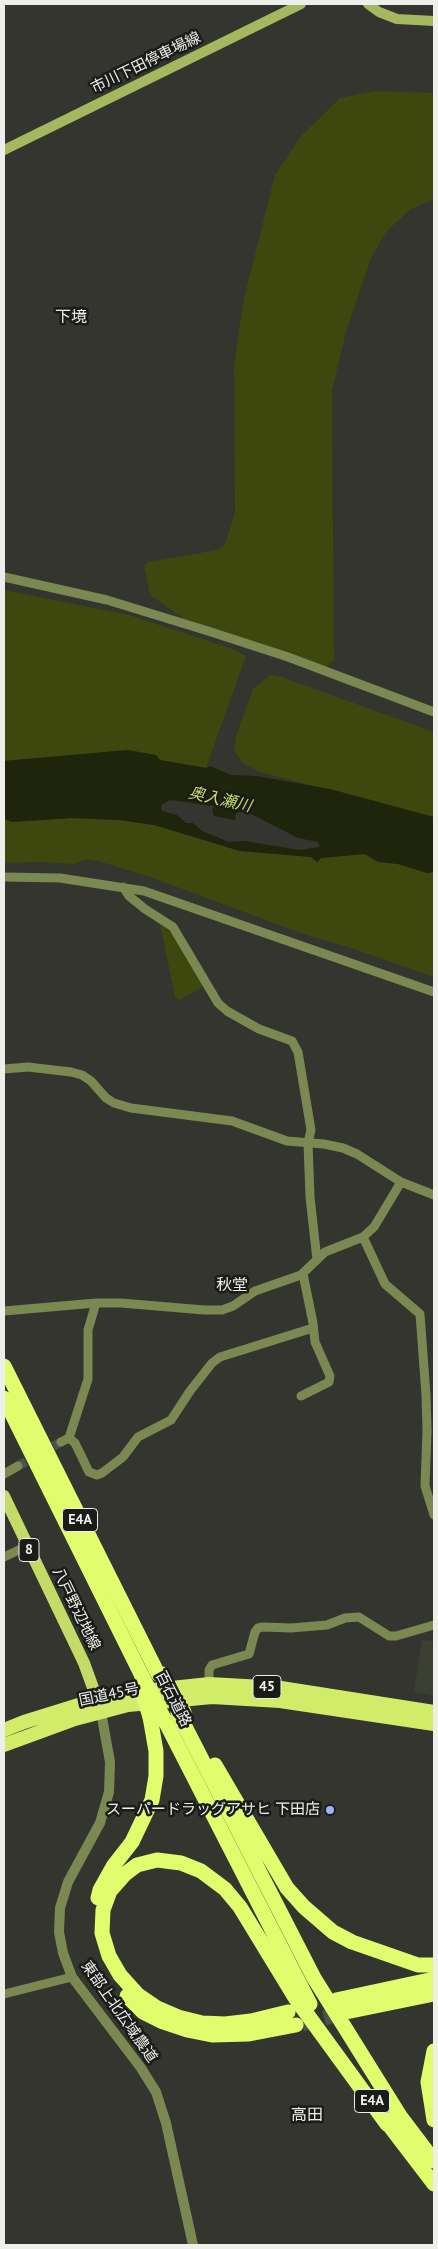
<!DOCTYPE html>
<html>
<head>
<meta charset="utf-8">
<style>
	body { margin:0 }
	#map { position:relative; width:438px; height:2249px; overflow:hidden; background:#33352e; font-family:"PT Sans",sans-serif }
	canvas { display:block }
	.frame { position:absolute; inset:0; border:5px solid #eeefea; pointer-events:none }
</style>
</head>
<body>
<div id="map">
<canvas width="438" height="2249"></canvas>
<div class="frame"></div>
</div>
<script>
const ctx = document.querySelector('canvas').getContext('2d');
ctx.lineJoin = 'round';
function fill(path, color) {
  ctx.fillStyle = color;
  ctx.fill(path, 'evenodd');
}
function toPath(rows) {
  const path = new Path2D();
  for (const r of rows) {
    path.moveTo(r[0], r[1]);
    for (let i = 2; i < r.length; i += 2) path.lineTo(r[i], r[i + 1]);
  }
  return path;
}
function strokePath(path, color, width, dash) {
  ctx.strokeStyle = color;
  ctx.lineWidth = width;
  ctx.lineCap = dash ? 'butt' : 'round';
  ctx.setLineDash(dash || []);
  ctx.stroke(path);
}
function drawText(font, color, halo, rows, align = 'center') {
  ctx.font = font + ' "PT Sans","Noto Sans JP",sans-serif';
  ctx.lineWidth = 5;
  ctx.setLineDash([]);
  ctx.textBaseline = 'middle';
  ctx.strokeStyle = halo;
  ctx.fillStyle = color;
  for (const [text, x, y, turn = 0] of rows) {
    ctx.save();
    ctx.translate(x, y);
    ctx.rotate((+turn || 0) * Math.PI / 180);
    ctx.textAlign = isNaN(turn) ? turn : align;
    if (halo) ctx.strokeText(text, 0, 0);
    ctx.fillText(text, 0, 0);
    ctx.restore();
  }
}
fill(toPath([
	[422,1640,434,1642,434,1696,414,1692]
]), '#3c4033');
fill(toPath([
	[375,91,434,93,434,199,411,209,386,232,371,258,346,332,332,391,334,660,326,667,184,619,150,595,144,566,148,562,217,550,225,545,235,512,234,364,244,298,275,175,301,136,340,98],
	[4,590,129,615,233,649,246,656,206,768,160,760,128,750,4,761],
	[270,675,282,677,434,732,434,817,260,772,243,763,234,750,236,736,253,689],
	[71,818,119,820,154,825,240,851,312,857,317,862,321,858,334,856,365,854,378,862,398,864,427,873,434,872,434,977,345,946,306,935,150,877,98,861,86,859,76,864,40,862,4,863,4,819,12,822],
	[160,924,176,936,204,986,179,1000,175,997]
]), '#3d470e');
fill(toPath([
	[128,750,156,755,160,760,206,768,210,766,231,775,256,776,330,789,434,817,434,872,427,873,398,864,378,862,365,854,321,858,317,862,311,857,240,851,154,825,119,820,71,818,12,822,4,819,4,761],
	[170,800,215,806,212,810,214,816,235,820,236,813,245,811,298,838,318,842,320,847,299,850,245,841,229,842,202,831,193,823,186,823,177,815,162,811,161,805]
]), '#1f250a');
strokePath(toPath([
	[18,1466,61,1442]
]), '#4f514a', 9, [9, 4.5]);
strokePath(toPath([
	[302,2024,346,2012]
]), '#4f514a', 15, [15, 8]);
strokePath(toPath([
	[4,577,107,600,208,631,288,657,434,712],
	[4,877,60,878,144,891,434,992],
	[123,887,129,896,145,909,173,927,218,1003,227,1011,259,1029,292,1041,298,1052,311,1130,308,1143,310,1197,317,1260],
	[4,1069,28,1067,71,1072,82,1075,91,1081,106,1098,114,1103,131,1108,232,1121,287,1141,324,1144,343,1148,357,1154,401,1182,434,1195],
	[363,1237,385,1284,420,1314,426,1395,427,1431,425,1486,434,1515],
	[4,1311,96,1303,121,1303,204,1310,222,1310,233,1306,255,1291,301,1275,325,1252,363,1237,374,1227,401,1182],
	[301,1396,329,1382,330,1376,315,1342,313,1323,303,1274],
	[69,1438,75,1443,89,1472,97,1475,102,1473,123,1457,138,1437,171,1420,190,1391,212,1363,220,1357,313,1328],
	[61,1442,69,1438,88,1379,88,1330,96,1303],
	[4,1474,18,1466],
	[4,1557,27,1546],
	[209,1684,209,1670,212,1665,249,1654,255,1632,258,1628,263,1627,291,1628,327,1625,345,1618,359,1617,389,1636,396,1636,434,1625],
	[4,1994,72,1977]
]), '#7c8852', 9);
strokePath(toPath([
	[101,1712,110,1762,109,1792,100,1823,68,1882,60,1908,59,1932,63,1953,72,1977,141,2068,156,2092,166,2123,193,2245]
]), '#7c8852', 10);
strokePath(toPath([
	[368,4,379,12,397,19,434,21],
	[4,150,301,4]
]), '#a5b75f', 10);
strokePath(toPath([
	[4,1496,84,1663,100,1707]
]), '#c4db67', 12);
strokePath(toPath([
	[4,1730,24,1722,98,1699,125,1693,209,1684,281,1688,434,1712],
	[4,1745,75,1719,128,1705,212,1697,280,1701,434,1724]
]), '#d2ec6a', 14);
strokePath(toPath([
	[4,1366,158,1674],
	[4,1398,142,1676],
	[178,1713,314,1978,400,2116,434,2161],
	[162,1715,310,2004],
	[215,1765,287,1888,304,1907,333,1932,352,1942,418,1965,434,1965],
	[98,1898,100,1890,114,1865,132,1842,152,1800,156,1776,156,1751,150,1717],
	[127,1996,143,2012,163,2022,187,2030,212,2035,249,2034,296,2025],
	[336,2000,434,1979],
	[288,2012,251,2021,225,2024,202,2023,178,2017,157,2008,138,1995,120,1975,109,1956,102,1933,103,1910,110,1891,125,1874,137,1865,157,1860,181,1863,201,1871,225,1889,240,1907,296,1999,387,2124],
	[346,2012,434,1994],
	[434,2051,428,2082,434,2120],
	[382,2116,434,2184]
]), '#e1fc6d', 15);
strokePath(toPath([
	[162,1674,184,1712],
	[142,1676,162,1715],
	[142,1692,150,1717]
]), '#e1fc6d', 15);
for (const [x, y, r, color] of [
	[330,1810,5,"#96b6fd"]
]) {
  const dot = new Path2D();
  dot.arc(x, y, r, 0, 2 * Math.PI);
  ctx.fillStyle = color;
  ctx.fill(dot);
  strokePath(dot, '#1b1c19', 2);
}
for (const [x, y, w] of [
	[80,1520,35],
	[29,1550,20],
	[267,1687,28],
	[372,2101,35]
]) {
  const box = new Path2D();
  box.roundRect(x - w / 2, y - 11.5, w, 23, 4);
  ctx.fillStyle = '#1b1c19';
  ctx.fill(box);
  strokePath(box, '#eeefea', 1);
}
drawText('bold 14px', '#eeefea', null, [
	["E4A",80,1520],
	["8",29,1550],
	["45",267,1687],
	["E4A",372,2101]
]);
drawText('15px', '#eeefea', '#1b1c19', [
	["市川下田停車場線",146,63,-26],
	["八戸野辺地線",76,1609,64],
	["国道45号",109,1695,-12],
	["百石道路",173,1699,63],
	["東部上北広域農道",119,2012,55]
]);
drawText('15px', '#eeefea', '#1b1c19', [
	["スーパードラッグアサヒ 下田店",320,1810]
], 'right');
drawText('16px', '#eeefea', '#1b1c19', [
	["下境",71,317],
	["秋堂",232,1285],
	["高田",307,2115]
]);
drawText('italic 16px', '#c6dd6d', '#1b1c19', [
	["奥入瀬川",220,800,13]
]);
</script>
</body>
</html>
